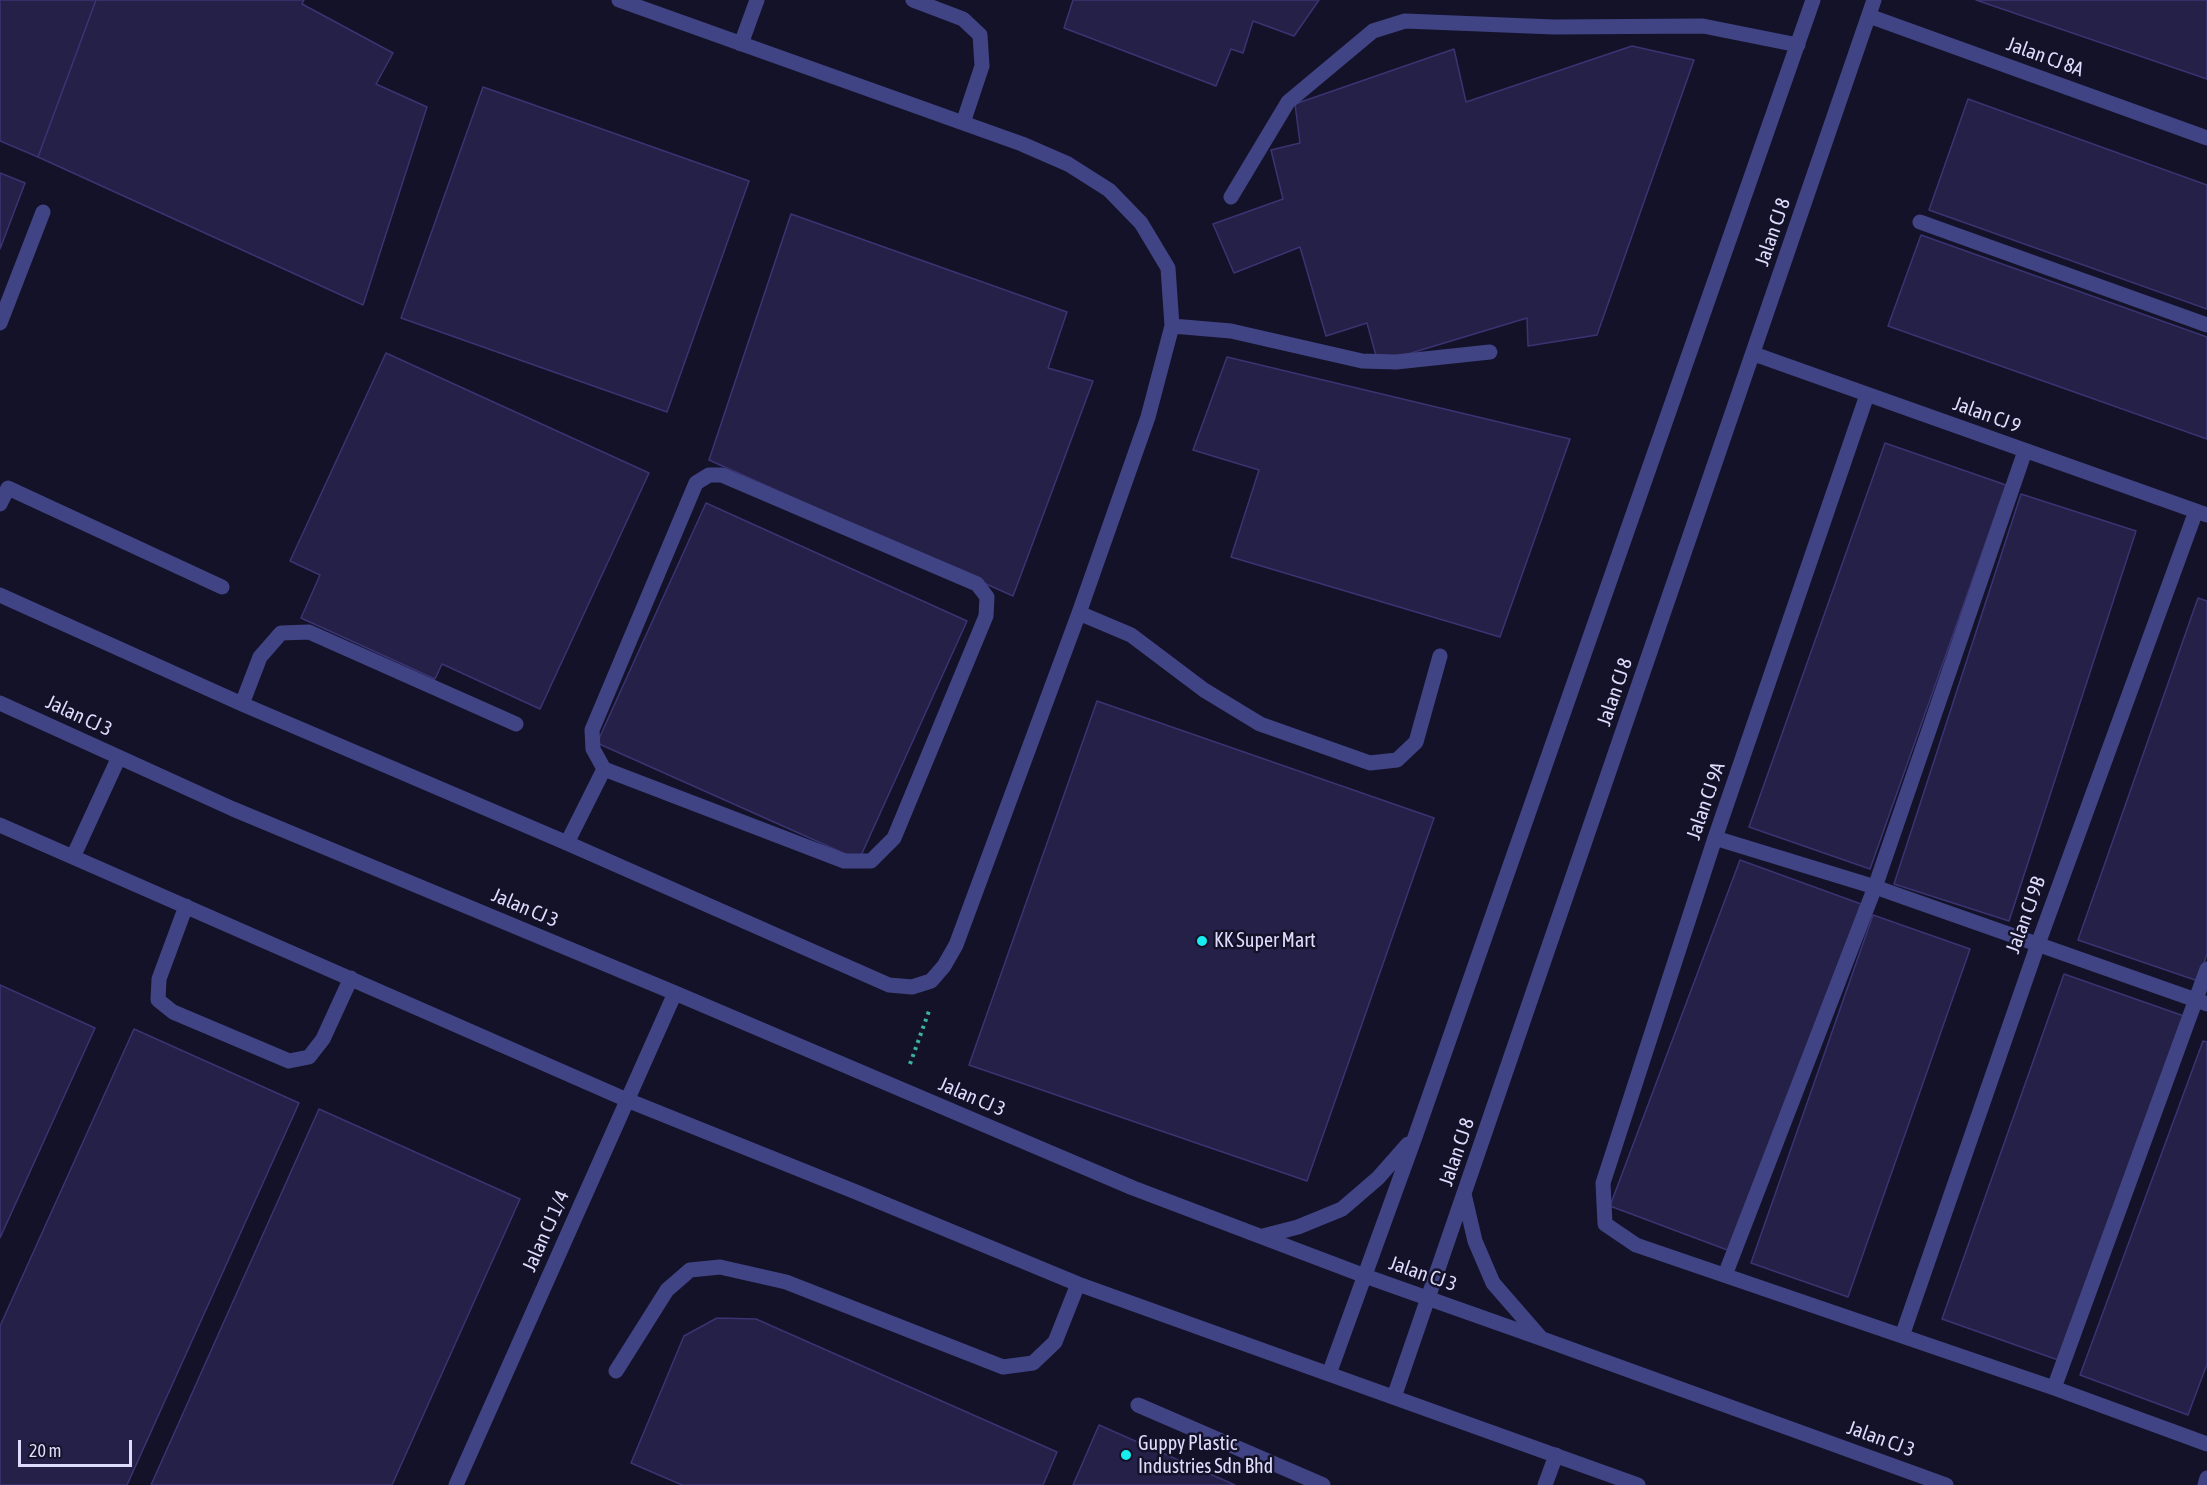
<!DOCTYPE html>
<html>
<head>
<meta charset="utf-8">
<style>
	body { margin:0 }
	#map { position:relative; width:2207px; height:1485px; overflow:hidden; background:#141229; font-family:"Asap Condensed",sans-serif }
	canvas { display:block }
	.scale { position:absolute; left:18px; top:1440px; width:114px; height:27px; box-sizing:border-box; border:3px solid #dddcfd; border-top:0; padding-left:8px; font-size:18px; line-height:21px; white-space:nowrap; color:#dddcfd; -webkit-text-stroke:4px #141229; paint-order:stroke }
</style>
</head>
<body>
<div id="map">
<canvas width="2207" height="1485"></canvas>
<div class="scale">20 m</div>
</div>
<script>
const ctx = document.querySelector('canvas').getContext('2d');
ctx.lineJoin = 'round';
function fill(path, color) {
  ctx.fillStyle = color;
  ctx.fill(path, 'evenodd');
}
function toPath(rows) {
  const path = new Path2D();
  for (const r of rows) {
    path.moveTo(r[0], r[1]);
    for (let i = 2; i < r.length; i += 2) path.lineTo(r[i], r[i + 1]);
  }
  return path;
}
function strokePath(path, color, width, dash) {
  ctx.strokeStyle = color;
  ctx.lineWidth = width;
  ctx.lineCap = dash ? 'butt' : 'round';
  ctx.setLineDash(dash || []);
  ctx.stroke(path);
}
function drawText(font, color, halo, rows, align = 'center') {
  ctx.font = font + ' "Asap Condensed",sans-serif';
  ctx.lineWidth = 5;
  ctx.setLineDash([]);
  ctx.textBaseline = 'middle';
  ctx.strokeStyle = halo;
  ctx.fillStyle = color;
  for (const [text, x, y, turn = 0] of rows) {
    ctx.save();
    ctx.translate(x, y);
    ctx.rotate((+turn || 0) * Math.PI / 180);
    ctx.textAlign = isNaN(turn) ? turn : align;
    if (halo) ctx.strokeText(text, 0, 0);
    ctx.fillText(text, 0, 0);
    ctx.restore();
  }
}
const building = toPath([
	[0,0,96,0,38,157,0,141,0,0],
	[96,0,304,0,302,4,393,53,376,84,427,107,363,305,38,157,96,0],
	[1073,0,1319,0,1294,36,1253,21,1243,53,1231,49,1216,86,1064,28,1073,0],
	[1976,0,2207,0,2207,79,1976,0],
	[1632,46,1694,60,1597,335,1528,346,1527,318,1378,363,1367,323,1326,336,1300,247,1234,273,1213,224,1283,199,1271,150,1300,143,1295,104,1454,49,1466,102,1632,46],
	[483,87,749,181,667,412,401,318,483,87],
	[1968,99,2207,185,2207,309,1929,210,1968,99],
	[0,173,25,183,0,249,0,173],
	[791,214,1067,312,1048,368,1093,381,1013,596,709,460,791,214],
	[1921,235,2207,337,2207,439,1888,326,1921,235],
	[386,353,649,473,540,709,442,664,435,679,301,618,320,575,290,561,386,353],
	[1227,357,1570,439,1500,637,1231,557,1259,470,1193,450,1227,357],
	[1885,443,2006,485,1870,869,1749,827,1885,443],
	[2021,494,2136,531,2009,921,1894,884,2021,494],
	[706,503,967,621,859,860,597,743,706,503],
	[2198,598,2207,601,2207,954,2198,981,2078,940,2198,598],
	[1097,701,1434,818,1307,1181,969,1065,1097,701],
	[1740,860,1861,904,1730,1251,1610,1206,1740,860],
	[1873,915,1970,949,1848,1297,1751,1263,1873,915],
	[2064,974,2184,1016,2061,1361,1942,1319,2064,974],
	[0,985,95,1028,0,1238,0,985],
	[134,1029,299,1103,127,1485,0,1485,0,1326,134,1029],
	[2203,1041,2207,1042,2207,1364,2188,1415,2080,1375,2203,1041],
	[319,1109,520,1199,392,1485,151,1485,319,1109],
	[717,1318,756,1319,1057,1452,1043,1485,682,1485,631,1463,684,1336,717,1318],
	[1099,1425,1235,1485,1073,1485,1099,1425]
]);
fill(building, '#242048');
strokePath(building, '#3a3472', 1.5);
strokePath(toPath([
	[910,1064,929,1011]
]), '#3ab3a1', 4, [3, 4.5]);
strokePath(toPath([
	[913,0,963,19,980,35,982,66,963,123],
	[1869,16,2207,138],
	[741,44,757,0],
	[1231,197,1288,102,1373,31,1405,21,1554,27,1703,26,1798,45],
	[1920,222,2207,325],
	[0,323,43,212],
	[1172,326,1231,331,1362,361,1396,362,1490,352],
	[1754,354,2207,515],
	[1867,395,1715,838,1603,1183,1605,1224,1636,1245,2054,1388,2207,1444],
	[0,504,8,488,222,587],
	[0,595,242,704,567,843,889,985,912,987,931,981,944,966,956,945,1079,613,1148,417,1172,326,1168,268,1141,223,1109,190,1068,164,1022,144,619,0],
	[1079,613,1131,635,1204,690,1260,724,1370,763,1397,760,1416,742,1440,656],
	[0,703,233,809,675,993,1133,1188,1365,1276,1540,1338,1946,1485],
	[242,704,260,657,281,633,309,632,516,724],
	[0,825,627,1100,856,1192,1078,1284,1638,1485],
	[1715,838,1875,887,2207,1004],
	[567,843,604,769,593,749,592,730,696,483,709,475,722,475,977,584,987,597,986,616,894,838,871,861,844,861,604,769],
	[73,857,119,757],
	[186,906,159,979,158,1000,173,1012,289,1061,309,1057,323,1039,351,978],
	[1464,1194,1475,1241,1493,1283,1540,1337],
	[1263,1236,1298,1227,1342,1209,1378,1178,1408,1144],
	[1725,1275,1875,887,2025,451],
	[1902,1336,2038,944,2196,511],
	[616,1371,667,1290,690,1270,720,1267,786,1282,1003,1367,1033,1363,1055,1342,1078,1284],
	[1329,1374,1415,1137,1813,0],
	[2054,1388,2207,969],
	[1394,1397,1874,0],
	[1138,1405,1323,1485],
	[456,1485,675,993],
	[1545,1485,1556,1455],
	[2205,1485,2207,1478]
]), '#414484', 15);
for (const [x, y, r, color] of [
	[1202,941,6,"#17ecee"],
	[1126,1455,6,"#17ecee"]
]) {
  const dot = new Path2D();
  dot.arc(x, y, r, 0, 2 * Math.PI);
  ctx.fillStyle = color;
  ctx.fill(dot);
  strokePath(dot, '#141229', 2);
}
drawText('20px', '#dddcfd', '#141229', [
	["Jalan CJ 8A",2045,57,20],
	["Jalan CJ 8",1773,232,-71],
	["Jalan CJ 9",1987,415,20],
	["Jalan CJ 8",1615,692,-71],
	["Jalan CJ 3",79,716,25],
	["Jalan CJ 9A",1706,801,-71],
	["Jalan CJ 3",525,908,23],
	["Jalan CJ 9B",2026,915,-70],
	["Jalan CJ 3",972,1097,23],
	["Jalan CJ 8",1457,1152,-71],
	["Jalan CJ 1/4",546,1231,-66],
	["Jalan CJ 3",1423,1274,19],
	["Jalan CJ 3",1881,1439,20]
]);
drawText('20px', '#dddcfd', '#141229', [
	["KK Super Mart",1214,941],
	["Guppy Plastic",1138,1444],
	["Industries Sdn Bhd",1138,1467]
], 'left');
</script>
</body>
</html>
